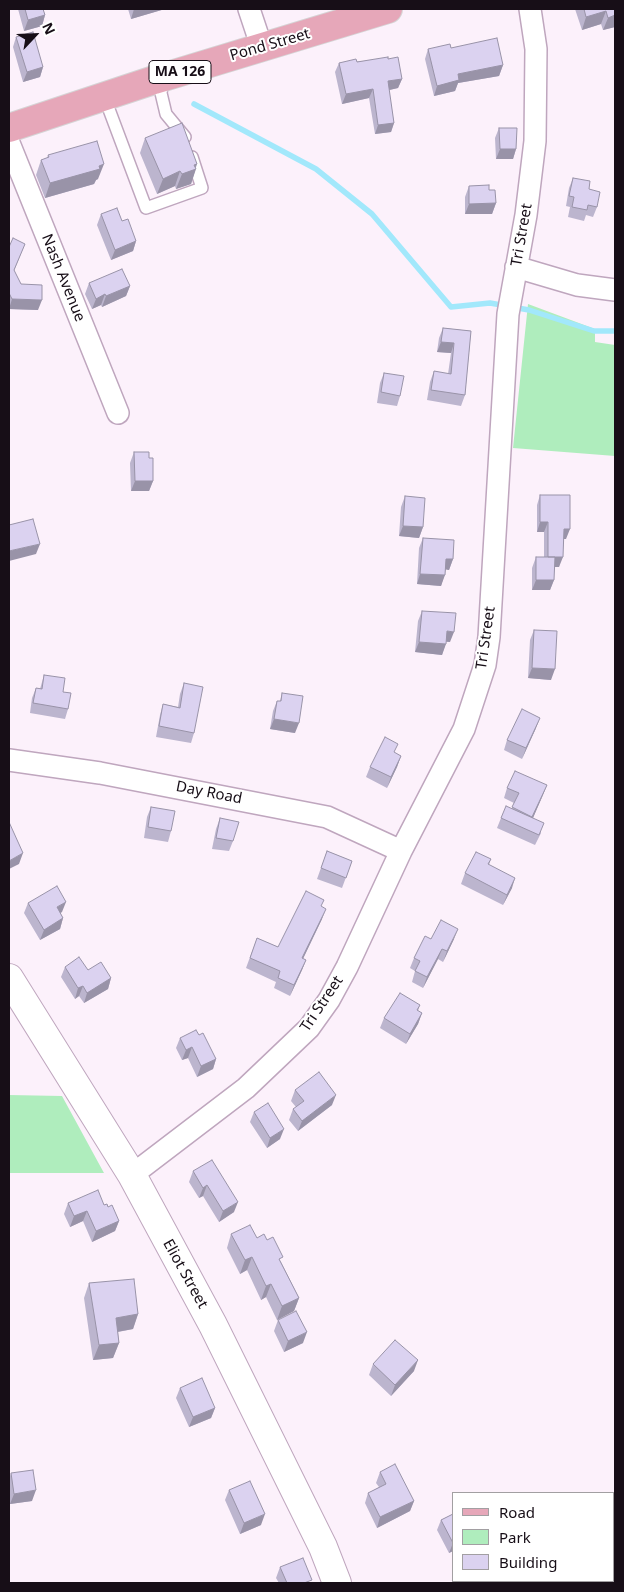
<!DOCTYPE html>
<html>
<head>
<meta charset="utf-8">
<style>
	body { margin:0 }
	#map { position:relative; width:624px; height:1592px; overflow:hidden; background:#fcf1fb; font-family:"Noto Sans",sans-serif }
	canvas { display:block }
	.frame { position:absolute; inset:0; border:10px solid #170e17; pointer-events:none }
	.legend { position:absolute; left:452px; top:1492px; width:162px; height:90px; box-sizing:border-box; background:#fff; border:1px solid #a29fa2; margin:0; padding:6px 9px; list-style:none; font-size:15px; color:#170e17 }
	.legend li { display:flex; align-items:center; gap:10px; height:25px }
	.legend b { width:25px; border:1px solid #a29fa2 }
	.north { position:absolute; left:10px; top:10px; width:50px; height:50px; -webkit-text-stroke:4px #fff; paint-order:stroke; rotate:65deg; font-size:14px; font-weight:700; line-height:20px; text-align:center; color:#170e17 }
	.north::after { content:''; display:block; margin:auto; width:18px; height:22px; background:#170e17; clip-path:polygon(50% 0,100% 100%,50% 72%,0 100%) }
</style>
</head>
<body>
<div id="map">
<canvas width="624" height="1592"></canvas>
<div class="frame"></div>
<ul class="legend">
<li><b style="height:6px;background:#e6a7b9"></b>Road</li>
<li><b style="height:14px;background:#afedbd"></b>Park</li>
<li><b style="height:14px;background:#dbd2f0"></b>Building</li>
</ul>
<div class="north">N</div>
</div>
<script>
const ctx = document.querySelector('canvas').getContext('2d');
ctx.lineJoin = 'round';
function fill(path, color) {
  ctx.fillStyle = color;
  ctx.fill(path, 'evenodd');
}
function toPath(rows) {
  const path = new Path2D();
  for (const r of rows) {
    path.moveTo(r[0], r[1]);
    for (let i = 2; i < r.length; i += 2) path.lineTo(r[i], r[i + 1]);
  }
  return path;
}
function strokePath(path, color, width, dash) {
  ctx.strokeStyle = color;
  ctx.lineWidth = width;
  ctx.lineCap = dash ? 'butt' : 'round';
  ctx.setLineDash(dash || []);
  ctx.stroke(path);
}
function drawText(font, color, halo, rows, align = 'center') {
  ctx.font = font + ' "Noto Sans",sans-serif';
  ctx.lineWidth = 4;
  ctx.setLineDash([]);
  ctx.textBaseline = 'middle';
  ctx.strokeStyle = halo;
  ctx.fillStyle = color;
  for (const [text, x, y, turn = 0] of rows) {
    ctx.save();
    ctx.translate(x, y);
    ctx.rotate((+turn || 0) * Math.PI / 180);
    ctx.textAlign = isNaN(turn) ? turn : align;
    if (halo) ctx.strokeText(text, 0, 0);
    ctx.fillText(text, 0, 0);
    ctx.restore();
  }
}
fill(toPath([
	[528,304,595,329,595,342,615,345,615,456,513,448],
	[9,1095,62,1096,104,1173,9,1173]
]), '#afedbd');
strokePath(toPath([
	[194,104,316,169,372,214,451,307,490,303,529,310,594,331,615,331]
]), '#a2e8fb', 5.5);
const lane = toPath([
	[163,78,161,93,166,114,185,137],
	[104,96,146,208,202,188,192,157]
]);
const street = toPath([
	[249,9,262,48],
	[9,143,118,413],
	[516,267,577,285,615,290],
	[9,760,100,773,327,817,401,851],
	[132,1175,246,1088,309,1028,329,1000,347,967,401,851,464,729,485,665,489,637,508,314,526,215,535,141,536,49,530,9]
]);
const secondary = toPath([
	[9,978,132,1175,213,1325,323,1547,337,1583]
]);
const primary = toPath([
	[9,128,154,80,388,9]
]);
strokePath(lane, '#bfa6be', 14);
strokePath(street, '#bfa6be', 24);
strokePath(secondary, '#bfa6be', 30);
strokePath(primary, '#d5d4d5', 30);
strokePath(lane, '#fff', 11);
strokePath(street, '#fff', 21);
strokePath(secondary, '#fff', 28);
strokePath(primary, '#e6a7b9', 28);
fill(toPath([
	[18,9,43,9,45,15,42,26,24,31],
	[128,9,165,9,131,19],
	[575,9,615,9,615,27,603,30,601,24,582,30],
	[16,37,43,67,40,77,23,82,13,47],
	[451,48,503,65,499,76,458,83,455,91,434,96,425,59,428,49],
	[388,59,402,79,398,88,389,90,394,123,391,132,375,134,369,98,342,104,335,72,339,63],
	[499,128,516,149,513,159,496,159,495,138],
	[145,138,197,164,191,184,176,189,175,186,157,194,140,153],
	[48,155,98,179,96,180,94,184,45,198,36,175,41,160,47,158],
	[573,178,589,189,597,207,593,217,586,215,584,221,568,217,570,207,566,206,569,188],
	[469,186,489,190,496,203,492,214,465,214,465,197],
	[101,214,122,221,136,241,133,251,111,260,97,225],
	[25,244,14,271,21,284,38,310,9,309,9,247],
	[89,283,130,286,126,296,102,307,101,305,92,309,85,294],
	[443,328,471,331,465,395,461,406,427,400,430,382,434,371,448,374,451,353,437,352,439,338],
	[384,373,400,396,397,406,377,403,380,383],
	[134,452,153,481,149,491,131,491,130,463],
	[540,495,566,539,564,539,559,567,554,567,554,580,550,590,532,590,532,568,536,557,544,557,544,532,537,532,537,505],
	[405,496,423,527,419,538,399,536,401,507],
	[423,538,453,559,449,570,446,569,441,586,417,584,419,548],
	[422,611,450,642,446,642,442,655,415,652,418,621],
	[534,630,551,680,528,678,530,640],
	[44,675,63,692,68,709,65,719,30,713,32,698,36,688,40,689],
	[184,683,194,733,191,743,156,737,160,715,163,704,178,707,180,694],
	[282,693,295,733,270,729,273,711,277,701,280,701],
	[536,728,522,759,504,750,507,740],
	[395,753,401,756,397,767,387,788,366,777,370,767],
	[547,785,533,818,541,833,535,845,497,828,501,818,512,808,514,803,504,798,507,788],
	[151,807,171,831,168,842,144,838,147,817],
	[220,818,233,841,229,851,212,849,216,829],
	[327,851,352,861,342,888,317,879],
	[491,859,489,865,512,888,503,905,461,884,465,873],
	[28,903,62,912,60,913,63,918,60,929,40,940,24,913],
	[322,907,322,919,303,959,306,960,302,970,290,996,274,988,276,982,246,968,257,938,278,947],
	[431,939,454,939,443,962,438,959,423,988,412,982,415,971,410,968,414,958],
	[65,967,88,970,111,978,108,989,84,1003,79,996,75,999,61,977],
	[420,1005,418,1011,422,1013,418,1024,406,1044,380,1028,384,1018],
	[199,1035,216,1059,213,1069,197,1077,188,1058,182,1060,176,1048,180,1038],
	[295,1090,332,1105,298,1131,289,1120,293,1109,296,1107,291,1101],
	[254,1112,280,1139,267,1148,250,1122],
	[193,1171,234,1212,219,1222,203,1196,199,1198,189,1182],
	[68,1203,108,1207,119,1221,115,1231,92,1242,83,1221,70,1227,64,1214],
	[231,1234,267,1240,281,1262,299,1298,294,1311,277,1320,266,1297,261,1300,247,1270,240,1274,227,1248],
	[89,1283,138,1314,133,1329,118,1332,119,1343,113,1358,93,1360,84,1298],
	[278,1320,303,1343,284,1352,274,1331],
	[373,1364,414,1371,391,1396,369,1375],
	[180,1388,215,1408,211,1418,189,1427,176,1398],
	[380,1472,414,1501,410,1511,377,1528,365,1503,368,1493,379,1487,376,1483],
	[11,1473,32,1501,10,1504,9,1493,9,1479],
	[229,1490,261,1525,240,1534,225,1500],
	[453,1514,453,1551,449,1553,437,1530,441,1520],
	[280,1567,311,1583,279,1583,276,1578]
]), '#bcb5ce');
fill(toPath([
	[134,9,165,9,131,19],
	[606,11,601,24,582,30,586,17],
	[45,15,42,26,24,31,28,20],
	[615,15,615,27,603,30,608,18],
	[503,65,499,76,458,83,455,91,434,96,437,86,458,74],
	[43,67,40,77,23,82,27,72],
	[402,79,398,88,385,91,388,81],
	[373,89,369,98,342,104,346,94],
	[394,123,391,132,375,134,378,125],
	[500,149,516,149,513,159,496,159],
	[104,164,98,179,96,180,94,184,45,198,50,183],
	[197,164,194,170,196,169,191,184,176,189,182,174],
	[180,171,175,186,157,194,163,179],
	[496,203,492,214,465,214,469,204],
	[136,241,133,251,111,260,115,250],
	[130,286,126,296,102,307,106,296],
	[105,294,101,305,92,309,96,299],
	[12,299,42,300,38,310,9,309],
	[441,342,454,343,451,353,437,352],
	[135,481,153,481,149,491,131,491],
	[540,522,548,522,544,532,537,532],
	[403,526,423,527,419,538,399,536],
	[564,529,570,529,566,539,560,539],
	[40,544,36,554,9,561,9,551],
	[548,557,563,557,559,567,544,567],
	[446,559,453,559,449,570,443,569],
	[420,574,445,575,441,586,417,584],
	[536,580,554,580,550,590,532,590],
	[447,631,454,632,450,642,443,641],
	[419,642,446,644,442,655,415,652],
	[532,668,555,669,551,680,528,678],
	[540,718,536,728,522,759,526,748],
	[274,719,299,723,295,733,270,729],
	[401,756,397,767,387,788,391,777],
	[547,785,543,795,529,827,532,817],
	[23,853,19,864,9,869,9,861],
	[515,878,512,888,503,905,507,895],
	[66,902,62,912,53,917,57,907],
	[326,909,322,919,298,969,302,958],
	[63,918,60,929,40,940,44,930],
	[458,929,454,939,443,962,447,951],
	[442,949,438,959,423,988,427,977],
	[306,960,302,970,290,996,294,985],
	[111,978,108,989,84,1003,87,993],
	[83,986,79,996,75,999,78,988],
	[422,1013,418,1024,406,1044,410,1034],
	[192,1047,188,1058,182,1060,186,1050],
	[216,1059,213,1069,197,1077,201,1066],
	[336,1095,332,1105,298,1131,302,1121],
	[284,1129,280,1139,267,1148,270,1138],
	[207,1185,203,1196,199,1198,203,1188],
	[238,1202,234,1212,219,1222,223,1211],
	[87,1211,83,1221,70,1227,74,1216],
	[119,1221,115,1231,92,1242,96,1231],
	[252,1257,247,1270,240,1274,245,1260],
	[271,1284,266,1297,261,1300,266,1286],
	[299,1298,294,1311,277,1320,282,1306],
	[138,1314,133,1329,111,1333,116,1318],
	[307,1332,303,1343,284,1352,288,1341],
	[119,1343,113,1358,93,1360,99,1345],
	[418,1360,414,1371,391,1396,395,1385],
	[215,1408,211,1418,189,1427,193,1417],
	[36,1490,32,1501,10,1504,14,1494],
	[414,1501,410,1511,377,1528,380,1517],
	[265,1514,261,1525,240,1534,244,1523],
	[453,1543,453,1551,449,1553]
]), '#9993a8');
const building = toPath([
	[25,9,43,9,45,15,28,20,25,9],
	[584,9,615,9,615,15,608,18,606,11,586,17,584,9],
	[33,32,43,67,27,72,16,37,33,32],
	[497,38,503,65,458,74,459,80,437,86,428,49,450,44,451,48,497,38],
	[388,57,388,59,398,57,402,79,388,81,394,123,378,125,373,89,346,94,339,63,356,59,357,62,388,57],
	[182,123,197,164,194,165,196,169,182,174,180,171,163,179,145,138,182,123],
	[499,128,517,128,516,149,500,149,499,128],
	[97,141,104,164,99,166,100,169,50,183,41,160,49,157,48,155,97,141],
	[573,178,590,181,589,189,600,192,597,207,588,205,587,210,572,207,574,197,569,196,573,178],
	[489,185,489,190,495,190,496,203,469,204,469,186,489,185],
	[117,208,122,221,128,219,136,241,115,250,101,214,117,208],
	[13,238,25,244,14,270,21,284,42,285,42,300,12,299,9,293,9,247,13,238],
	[122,269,130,286,106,296,105,294,96,299,89,283,122,269],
	[443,328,471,331,465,395,431,390,434,371,451,374,454,343,441,342,443,328],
	[384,373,404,376,400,396,381,392,384,373],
	[134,452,149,452,149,458,153,458,153,481,135,481,134,452],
	[540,495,570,495,570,529,564,529,563,557,548,557,548,522,540,522,540,495],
	[405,496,425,498,423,527,403,526,405,496],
	[33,519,40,544,9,551,9,525,33,519],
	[423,538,454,540,453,559,446,559,445,575,420,574,423,538],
	[536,557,555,557,554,580,536,580,536,557],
	[422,611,456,613,454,632,447,631,446,644,419,642,422,611],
	[534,630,557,631,555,669,532,668,534,630],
	[44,675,65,678,63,692,71,693,68,709,33,703,36,688,42,689,44,675],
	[184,683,203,687,194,733,159,726,163,704,180,708,184,683],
	[282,693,303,696,299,723,274,719,277,701,281,701,282,693],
	[522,709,540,718,526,748,507,740,522,709],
	[385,737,398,744,394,752,401,756,391,777,370,767,385,737],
	[515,771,547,785,532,817,512,807,519,793,507,788,515,771],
	[506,806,544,823,539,835,501,818,506,806],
	[151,807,175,811,171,831,148,827,151,807],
	[220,818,239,822,233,841,216,838,220,818],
	[9,822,23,853,9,861,9,822],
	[327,851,352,861,346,878,321,868,327,851],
	[476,852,491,859,488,864,515,878,507,895,465,873,476,852],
	[57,886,66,902,57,907,63,918,44,930,28,903,57,886],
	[306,891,324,900,321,906,326,909,302,958,306,960,294,985,278,978,280,971,250,958,257,938,278,947,306,891],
	[441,920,458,929,447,951,442,949,427,977,415,971,420,961,414,958,425,936,431,939,441,920],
	[79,957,88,970,101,962,111,978,87,993,83,986,78,988,65,967,79,957],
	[400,993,420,1005,417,1010,422,1013,410,1034,384,1018,400,993],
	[196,1030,199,1035,203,1033,216,1059,201,1066,192,1047,186,1050,180,1038,196,1030],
	[319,1072,336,1095,302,1121,293,1109,304,1101,295,1090,319,1072],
	[268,1103,284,1129,270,1138,254,1112,268,1103],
	[212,1160,238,1202,223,1211,207,1185,203,1188,193,1171,212,1160],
	[98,1190,104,1205,107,1204,108,1207,112,1205,119,1221,96,1231,87,1211,74,1216,68,1203,98,1190],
	[250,1225,257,1238,264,1234,267,1240,273,1237,283,1257,279,1259,299,1298,282,1306,271,1284,266,1286,252,1257,245,1260,231,1234,250,1225],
	[134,1279,138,1314,116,1318,119,1343,99,1345,89,1283,134,1279],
	[296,1311,307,1332,288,1341,278,1320,296,1311],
	[395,1340,418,1360,395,1385,373,1364,395,1340],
	[202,1378,215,1408,193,1417,180,1388,202,1378],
	[395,1464,414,1501,380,1517,368,1493,386,1484,380,1472,395,1464],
	[33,1470,36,1490,14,1494,11,1473,33,1470],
	[250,1481,265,1514,244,1523,229,1490,250,1481],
	[453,1514,453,1543,441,1520,453,1514],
	[303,1558,312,1580,304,1583,287,1583,280,1567,303,1558]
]);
fill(building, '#dbd2f0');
strokePath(building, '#9993a8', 1);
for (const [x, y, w] of [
	[180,72,62]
]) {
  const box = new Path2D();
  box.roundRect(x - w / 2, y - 11.5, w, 23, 4);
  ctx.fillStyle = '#fff';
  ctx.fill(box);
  strokePath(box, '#170e17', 1);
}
drawText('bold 14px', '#170e17', null, [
	["MA 126",180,72]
]);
drawText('15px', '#170e17', '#fff', [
	["Pond Street",270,45,-16],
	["Tri Street",522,235,-80],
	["Nash Avenue",63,278,68],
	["Tri Street",486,638,-82],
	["Day Road",209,793,11],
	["Tri Street",322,1004,-56],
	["Eliot Street",185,1274,61]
]);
</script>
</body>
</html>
